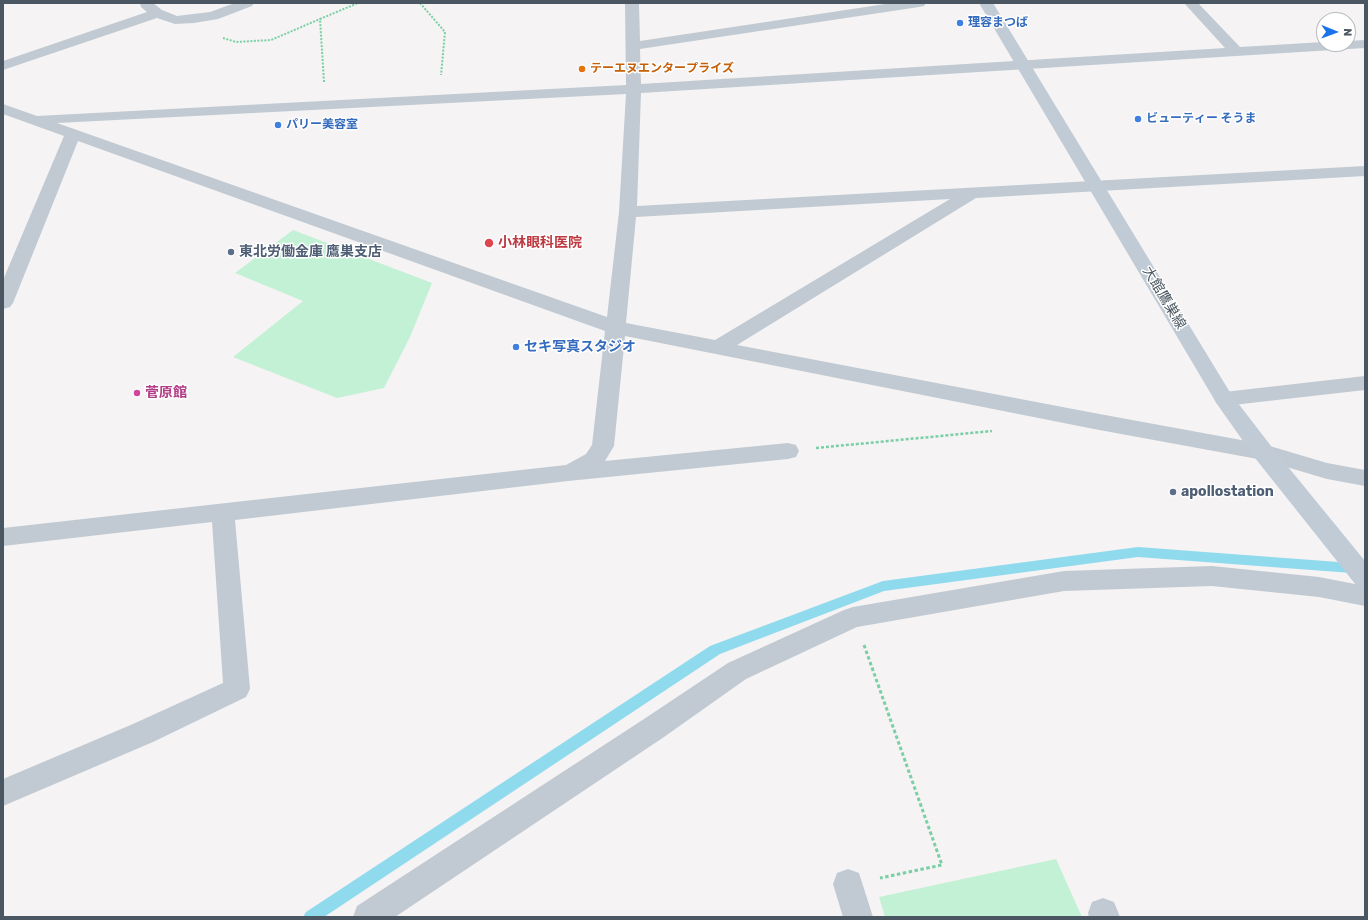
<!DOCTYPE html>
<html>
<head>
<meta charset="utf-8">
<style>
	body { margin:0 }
	#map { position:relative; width:1368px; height:920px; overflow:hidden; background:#f5f3f3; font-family:Rubik,sans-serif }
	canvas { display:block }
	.frame { position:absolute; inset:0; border:4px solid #4a5661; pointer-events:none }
	.north { position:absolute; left:1316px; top:12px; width:40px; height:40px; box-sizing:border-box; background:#fff; border:1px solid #b7bbc0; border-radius:50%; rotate:91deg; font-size:11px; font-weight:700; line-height:16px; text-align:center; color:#4a5661 }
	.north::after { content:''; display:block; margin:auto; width:14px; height:18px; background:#1a73e8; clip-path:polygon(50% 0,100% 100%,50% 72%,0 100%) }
</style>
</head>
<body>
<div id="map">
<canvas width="1368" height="920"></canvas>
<div class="frame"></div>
<div class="north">N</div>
</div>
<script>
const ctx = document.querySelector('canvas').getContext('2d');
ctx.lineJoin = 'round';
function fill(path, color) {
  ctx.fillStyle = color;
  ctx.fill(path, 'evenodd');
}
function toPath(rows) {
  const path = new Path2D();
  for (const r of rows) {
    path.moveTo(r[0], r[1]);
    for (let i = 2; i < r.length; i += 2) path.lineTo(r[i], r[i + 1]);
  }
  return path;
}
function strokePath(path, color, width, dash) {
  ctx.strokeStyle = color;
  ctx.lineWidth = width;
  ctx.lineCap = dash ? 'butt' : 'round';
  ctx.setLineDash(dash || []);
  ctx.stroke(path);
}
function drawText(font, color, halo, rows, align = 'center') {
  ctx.font = font + ' Rubik,"Noto Sans JP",sans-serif';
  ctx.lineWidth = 3;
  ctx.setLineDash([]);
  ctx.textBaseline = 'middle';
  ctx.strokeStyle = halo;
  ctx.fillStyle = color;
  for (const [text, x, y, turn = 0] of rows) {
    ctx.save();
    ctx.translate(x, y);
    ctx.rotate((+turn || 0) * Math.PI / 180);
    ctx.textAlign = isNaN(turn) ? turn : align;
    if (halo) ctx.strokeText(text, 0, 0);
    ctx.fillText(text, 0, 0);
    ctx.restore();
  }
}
fill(toPath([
	[293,230,432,283,410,337,384,388,337,398,233,357,303,301,235,273],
	[1056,859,1082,917,885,917,879,897]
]), '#c3f1d5');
fill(toPath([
	[1138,547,1365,564,1365,574,1138,557,884,591,720,654,324,917,303,917,306,912,710,646,883,581,1138,547]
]), '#90daee');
strokePath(toPath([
	[420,3,445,32,441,75],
	[223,38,236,42,271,40,320,19],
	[324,82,320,19,358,3]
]), '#7ad0a6', 2, [2, 1.5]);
strokePath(toPath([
	[816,448,992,431]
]), '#7ad0a6', 2.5, [3, 2]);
strokePath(toPath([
	[864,645,942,865,880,878]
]), '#7ad0a6', 3, [3.5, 2.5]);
fill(toPath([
	[140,3,153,3,162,10,177,16,210,12,235,3,254,3,252,6,218,19,194,23,175,24,157,18,3,70,3,61,147,12,141,7,140,3],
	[625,3,639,3,640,41,892,3,926,3,924,6,919,7,640,49,641,84,1225,48,1184,3,1198,3,1240,47,1324,42,1324,44,1348,44,1348,41,1365,40,1365,48,641,93,637,206,1365,166,1365,176,976,198,737,345,1094,413,1263,444,1327,463,1365,470,1365,486,1327,479,1263,460,1094,429,625,336,614,446,605,461,788,443,796,445,799,451,796,457,788,459,568,481,235,520,250,689,246,697,153,742,3,806,3,779,133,724,223,683,212,522,3,546,3,528,566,465,586,454,592,445,605,331,78,141,13,303,10,307,3,309,3,280,64,136,3,114,3,104,37,116,626,85,625,3],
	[626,94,619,212,607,317,57,123,626,94],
	[950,199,715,340,626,323,636,217,950,199],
	[1365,376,1365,390,1224,406,1217,404,1214,399,1217,394,1224,392,1365,376],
	[1212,566,1319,577,1365,586,1365,606,1319,597,1212,586,1064,591,857,627,746,679,664,737,395,917,353,917,357,906,644,719,728,663,844,610,853,607,1064,571,1212,566],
	[848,869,859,873,873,917,843,917,833,884,837,873,848,869],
	[1103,898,1114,902,1120,917,1089,917,1088,913,1092,902,1103,898]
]), '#c1cad2');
fill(toPath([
	[979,3,993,3,1231,394,1271,446,1365,561,1365,588,1356,585,1255,458,1217,404,979,3]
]), '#c1cbd6');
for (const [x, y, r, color] of [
	[960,23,4,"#3f7fe0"],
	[582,69,4,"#e8710a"],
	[1138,119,4,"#3f7fe0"],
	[278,125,4,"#3f7fe0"],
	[489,243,5,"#e0444e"],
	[231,252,4,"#5c6f8a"],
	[516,347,4,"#3f7fe0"],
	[137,393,4,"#d1479c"],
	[1173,492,4,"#5c6f8a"]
]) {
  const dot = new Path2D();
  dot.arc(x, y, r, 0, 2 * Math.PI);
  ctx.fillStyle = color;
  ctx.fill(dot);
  strokePath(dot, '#fff', 1.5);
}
drawText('bold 12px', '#366cbe', '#fff', [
	["理容まつば",968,23],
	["ビューティー そうま",1146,119],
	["パリー美容室",286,125]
], 'left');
drawText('bold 12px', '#c56008', '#fff', [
	["テーエヌエンタープライズ",590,69]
], 'left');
drawText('bold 14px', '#be3a42', '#fff', [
	["小林眼科医院",498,243]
], 'left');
drawText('bold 14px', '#4e5e75', '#fff', [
	["東北労働金庫 鷹巣支店",239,252],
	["apollostation",1181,492]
], 'left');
drawText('14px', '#4a5661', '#fff', [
	["大館鷹巣線",1164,298,59]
]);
drawText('bold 14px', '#366cbe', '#fff', [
	["セキ写真スタジオ",524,347]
], 'left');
drawText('bold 14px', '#b23c85', '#fff', [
	["菅原館",145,393]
], 'left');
</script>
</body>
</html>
